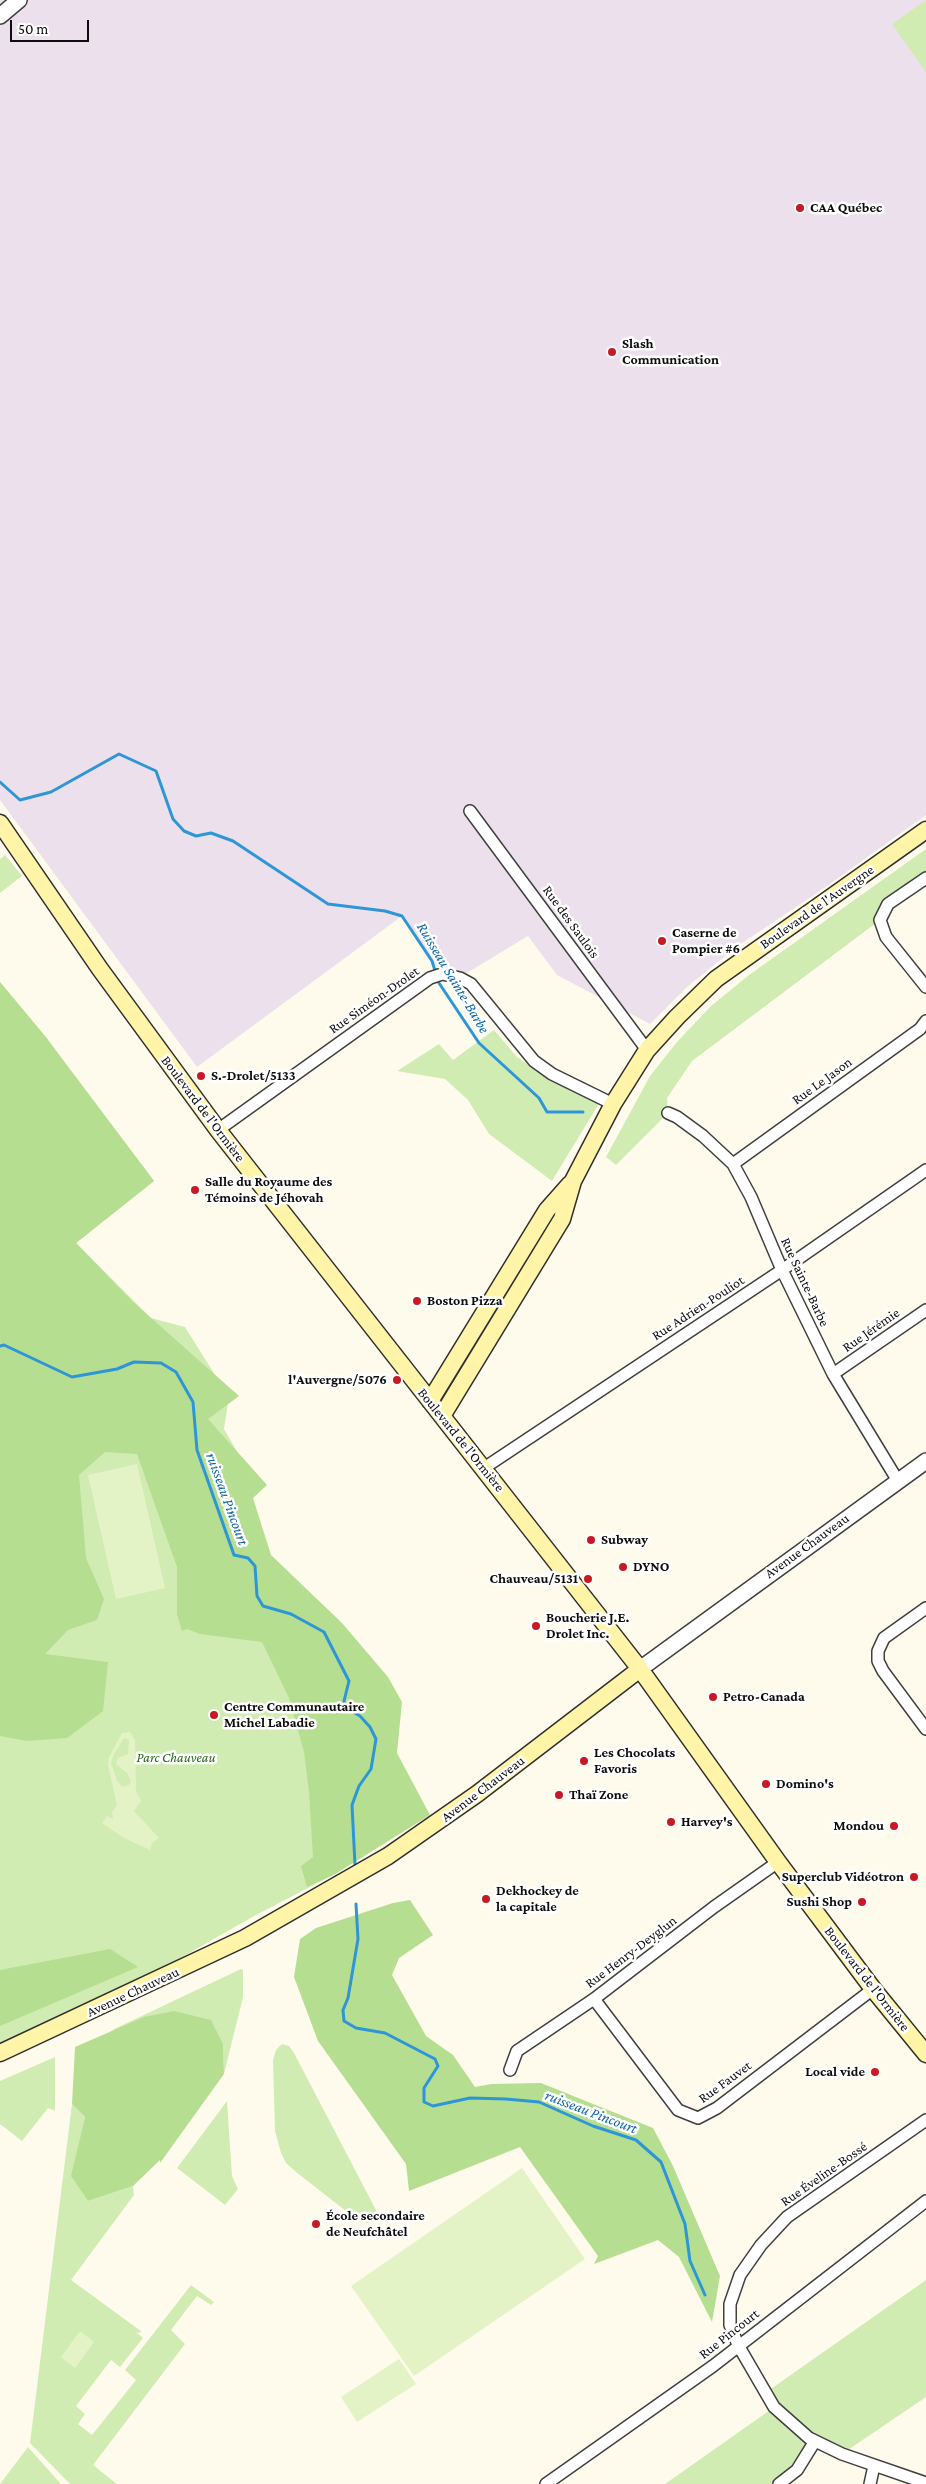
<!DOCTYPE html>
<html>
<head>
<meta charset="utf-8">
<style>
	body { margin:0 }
	#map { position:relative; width:926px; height:2484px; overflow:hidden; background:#fffbec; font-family:"Crimson Pro",serif }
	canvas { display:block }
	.scale { position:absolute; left:10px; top:20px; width:79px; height:22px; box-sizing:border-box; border:2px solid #0d0d0d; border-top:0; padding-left:6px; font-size:15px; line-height:18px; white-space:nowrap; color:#0d0d0d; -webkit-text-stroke:4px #fff; paint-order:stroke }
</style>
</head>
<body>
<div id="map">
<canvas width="926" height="2484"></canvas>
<div class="scale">50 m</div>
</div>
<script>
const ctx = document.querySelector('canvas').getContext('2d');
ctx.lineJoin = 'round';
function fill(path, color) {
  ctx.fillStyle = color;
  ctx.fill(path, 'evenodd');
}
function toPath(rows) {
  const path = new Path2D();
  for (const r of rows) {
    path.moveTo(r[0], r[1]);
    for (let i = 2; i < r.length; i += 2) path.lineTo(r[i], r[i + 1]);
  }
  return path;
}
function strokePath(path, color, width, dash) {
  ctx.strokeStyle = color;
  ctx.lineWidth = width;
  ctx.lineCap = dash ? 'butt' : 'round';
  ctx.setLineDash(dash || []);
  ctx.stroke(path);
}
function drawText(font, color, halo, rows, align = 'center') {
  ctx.font = font + ' "Crimson Pro",serif';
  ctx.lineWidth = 5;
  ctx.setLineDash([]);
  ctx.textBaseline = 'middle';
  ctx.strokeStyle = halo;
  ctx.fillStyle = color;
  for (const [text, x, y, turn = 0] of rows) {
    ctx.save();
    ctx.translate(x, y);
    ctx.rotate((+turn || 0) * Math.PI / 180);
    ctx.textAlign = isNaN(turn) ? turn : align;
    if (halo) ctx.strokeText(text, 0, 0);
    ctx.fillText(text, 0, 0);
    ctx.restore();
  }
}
fill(toPath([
	[0,0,926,0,926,815,820,891,739,945,688,986,650,1024,557,975,528,936,465,974,442,974,402,916,197,1067,0,800]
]), '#ebe0ec');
fill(toPath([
	[926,0,926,72,892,24],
	[926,849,926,878,888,904,880,920,692,1061,667,1098,668,1113,616,1165,606,1157,650,1076,677,1042,711,1006,749,975],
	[5,855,22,876,0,893,0,859],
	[0,982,45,1036,154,1181,76,1243,151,1318,185,1327,229,1397,224,1429,246,1467,248,1492,291,1614,337,1873,254,1916,135,1984,0,2044],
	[494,1030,516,1056,534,1069,556,1082,600,1102,552,1181,489,1134,468,1100,445,1079,397,1071,439,1044,453,1060],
	[241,1969,243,1970,243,1997,224,2074,223,2044,112,2030],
	[282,2044,289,2046,294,2053,376,2210,376,2215,370,2223,360,2222,296,2172,286,2163,281,2153,275,2131,273,2060,276,2050],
	[55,2057,55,2111,48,2108,22,2141,0,2124,0,2081],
	[227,2101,232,2176,238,2189,225,2205,177,2168],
	[72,2104,85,2117,72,2176,88,2201,133,2186,134,2195,71,2280,141,2331,140,2333,136,2332,143,2338,120,2367,111,2360,76,2406,85,2414,78,2424,92,2435,136,2380,125,2370,191,2285,214,2302,211,2305,197,2296,171,2330,185,2344,93,2465,117,2484,70,2484,30,2443],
	[926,2280,926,2397,842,2454,824,2445,772,2484,665,2484,773,2408,765,2393],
	[28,2447,60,2483,59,2484,0,2484]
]), '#d1ecb3');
fill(toPath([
	[0,982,45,1036,154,1181,76,1243,132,1301,239,1396,208,1419,267,1485,253,1498,271,1555,342,1623,388,1677,402,1702,397,1753,430,1815,337,1873,307,1887,301,1866,313,1857,309,1792,304,1752,289,1698,262,1642,200,1634,187,1629,182,1631,177,1614,177,1567,137,1454,105,1452,79,1475,86,1558,104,1599,97,1620,68,1630,45,1654,108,1662,103,1711,67,1738,27,1741,0,1736],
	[410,1900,433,1935,399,1958,392,1975,426,2036,453,2055,475,2087,491,2084,541,2083,653,2128,673,2166,720,2276,712,2322,679,2257,658,2240,594,2264,598,2256,520,2147,409,2191,406,2164,318,2041,294,1977,300,1939,316,1928,393,1903],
	[110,1949,138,1967,0,2026,0,1970],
	[174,2011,211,2020,223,2044,224,2074,160,2163,160,2160,133,2186,88,2201,71,2176,85,2117,72,2104,75,2047,144,2017]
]), '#b5de91');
fill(toPath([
	[137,1464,165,1588,116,1599,88,1475],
	[130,1732,135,1740,136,1791,141,1801,134,1811,159,1838,152,1843,150,1850,124,1838,102,1823,107,1816,113,1819,112,1812,117,1805,108,1765,109,1757,122,1733],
	[124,1738,129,1740,128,1754,118,1758,116,1764,128,1774,131,1782,129,1785,123,1787,117,1781,111,1763,114,1754],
	[522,2168,585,2259,414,2376,351,2286],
	[80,2331,94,2342,75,2368,61,2357],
	[399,2359,416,2384,357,2422,341,2397]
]), '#e4f3c5');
strokePath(toPath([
	[0,782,20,800,51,792,119,754,156,771,173,819,184,831,196,836,211,833,233,841,328,904,385,911,402,916,432,961,439,983,479,1043,539,1098,547,1112,583,1112],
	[0,1346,4,1345,72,1377,117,1369,134,1362,161,1363,176,1372,193,1402,197,1450,234,1555,248,1558,255,1566,257,1596,263,1606,291,1614,324,1632,349,1681,344,1701,346,1708,360,1716,370,1727,376,1739,371,1769,359,1786,352,1805,355,1865],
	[356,1904,358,1939,348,1998,343,2010,344,2021,356,2028,385,2033,435,2059,438,2066,424,2088,424,2102,433,2106,470,2098,506,2099,539,2102,593,2126,636,2140,661,2162,685,2224,690,2261,705,2295]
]), '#2e96d7', 3);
const minor = toPath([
	[470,811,647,1050],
	[926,878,888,904,880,920,886,937,926,987],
	[668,1113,677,1117,703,1136,733,1164,751,1197,782,1270,833,1374,898,1481],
	[218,1130,430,978,442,974,460,978,471,984,534,1061,552,1074,613,1104],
	[733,1164,920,1029,926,1021],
	[833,1374,926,1310],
	[484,1468,782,1270,926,1170],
	[926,1608,884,1638,878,1651,878,1661,883,1671,926,1729],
	[594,1999,678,2110,698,2118,717,2108,873,1989],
	[510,2070,517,2051,594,1999,714,1907,778,1862],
	[926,2120,787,2217,761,2245,740,2275,730,2304,730,2325,738,2345,774,2407,809,2438,842,2454,926,2483],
	[546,2484,713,2366,926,2201],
	[779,2484,797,2470,815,2441],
	[870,2484,874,2466]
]);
const tertiary = toPath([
	[0,16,19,0],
	[640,1669,926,1461]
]);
const secondary = toPath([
	[0,823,100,969,218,1130,640,1669,778,1862,873,1989,926,2054],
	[430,1401,547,1210,570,1184],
	[442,1416,562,1219,573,1181,613,1104,647,1050,677,1017,716,979,926,830],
	[0,2053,245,1938,388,1856,477,1794,640,1669]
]);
strokePath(minor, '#404040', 14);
strokePath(tertiary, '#404040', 18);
strokePath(secondary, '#2f2f2f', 19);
strokePath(minor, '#fff', 11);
strokePath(tertiary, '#fff', 15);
strokePath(secondary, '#fff4a7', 16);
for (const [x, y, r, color] of [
	[800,208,5,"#c71a25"],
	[612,352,5,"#c71a25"],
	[662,941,5,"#c71a25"],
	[201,1076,5,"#c71a25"],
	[195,1190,5,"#c71a25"],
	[417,1301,5,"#c71a25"],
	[397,1380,5,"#c71a25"],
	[591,1540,5,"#c71a25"],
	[623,1567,5,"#c71a25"],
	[588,1579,5,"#c71a25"],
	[536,1626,5,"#c71a25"],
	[713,1697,5,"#c71a25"],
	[214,1715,5,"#c71a25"],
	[584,1761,5,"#c71a25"],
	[766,1784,5,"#c71a25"],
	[559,1795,5,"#c71a25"],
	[671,1822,5,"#c71a25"],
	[894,1826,5,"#c71a25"],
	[914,1877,5,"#c71a25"],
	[486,1899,5,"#c71a25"],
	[862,1902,5,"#c71a25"],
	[875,2072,5,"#c71a25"],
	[316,2224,5,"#c71a25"]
]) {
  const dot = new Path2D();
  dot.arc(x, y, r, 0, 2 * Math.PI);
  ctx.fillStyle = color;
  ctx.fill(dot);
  strokePath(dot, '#fff', 2);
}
drawText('bold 14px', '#0d0d0d', '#fff', [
	["CAA Québec",810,208],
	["Slash",622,344],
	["Communication",622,360],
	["Caserne de",672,933],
	["Pompier #6",672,949],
	["S.-Drolet/5133",211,1076],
	["Salle du Royaume des",205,1182],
	["Témoins de Jéhovah",205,1198],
	["Boston Pizza",427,1301],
	["l'Auvergne/5076",387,1380,"right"],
	["Subway",601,1540],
	["DYNO",633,1567],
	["Chauveau/5131",578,1579,"right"],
	["Boucherie J.E.",546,1618],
	["Drolet Inc.",546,1634],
	["Petro-Canada",723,1697],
	["Centre Communautaire",224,1707],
	["Michel Labadie",224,1723],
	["Les Chocolats",594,1753],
	["Favoris",594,1769],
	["Domino's",776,1784],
	["Thaï Zone",569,1795],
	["Harvey's",681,1822],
	["Mondou",884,1826,"right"],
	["Superclub Vidéotron",904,1877,"right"],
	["Dekhockey de",496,1891],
	["la capitale",496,1907],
	["Sushi Shop",852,1902,"right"],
	["Local vide",865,2072,"right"],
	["École secondaire",326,2216],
	["de Neufchâtel",326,2232]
], 'left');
drawText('14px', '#0d0d0d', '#fff', [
	["Boulevard de l'Auvergne",817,907,-35],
	["Rue des Saulois",571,922,54],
	["Rue Siméon-Drolet",374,1000,-35],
	["Rue Le Jason",822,1081,-36],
	["Boulevard de l'Ormière",203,1109,53],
	["Rue Sainte-Barbe",805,1282,65],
	["Rue Adrien-Pouliot",698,1308,-33],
	["Rue Jérémie",871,1330,-35],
	["Boulevard de l'Ormière",461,1440,51],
	["Avenue Chauveau",807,1546,-36],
	["Avenue Chauveau",483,1789,-37],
	["Rue Henry-Deyglun",631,1952,-37],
	["Boulevard de l'Ormière",867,1979,52],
	["Avenue Chauveau",133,1992,-25],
	["Rue Fauvet",725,2082,-36],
	["Rue Éveline-Bossé",824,2174,-35],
	["Rue Pincourt",729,2334,-38]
]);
drawText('italic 14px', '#2a6918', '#fff', [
	["Parc Chauveau",176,1758]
]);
drawText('italic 15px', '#0d66a7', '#fff', [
	["Ruisseau Sainte-Barbe",453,978,59],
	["ruisseau Pincourt",227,1499,70],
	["ruisseau Pincourt",591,2112,21]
]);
</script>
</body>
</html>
